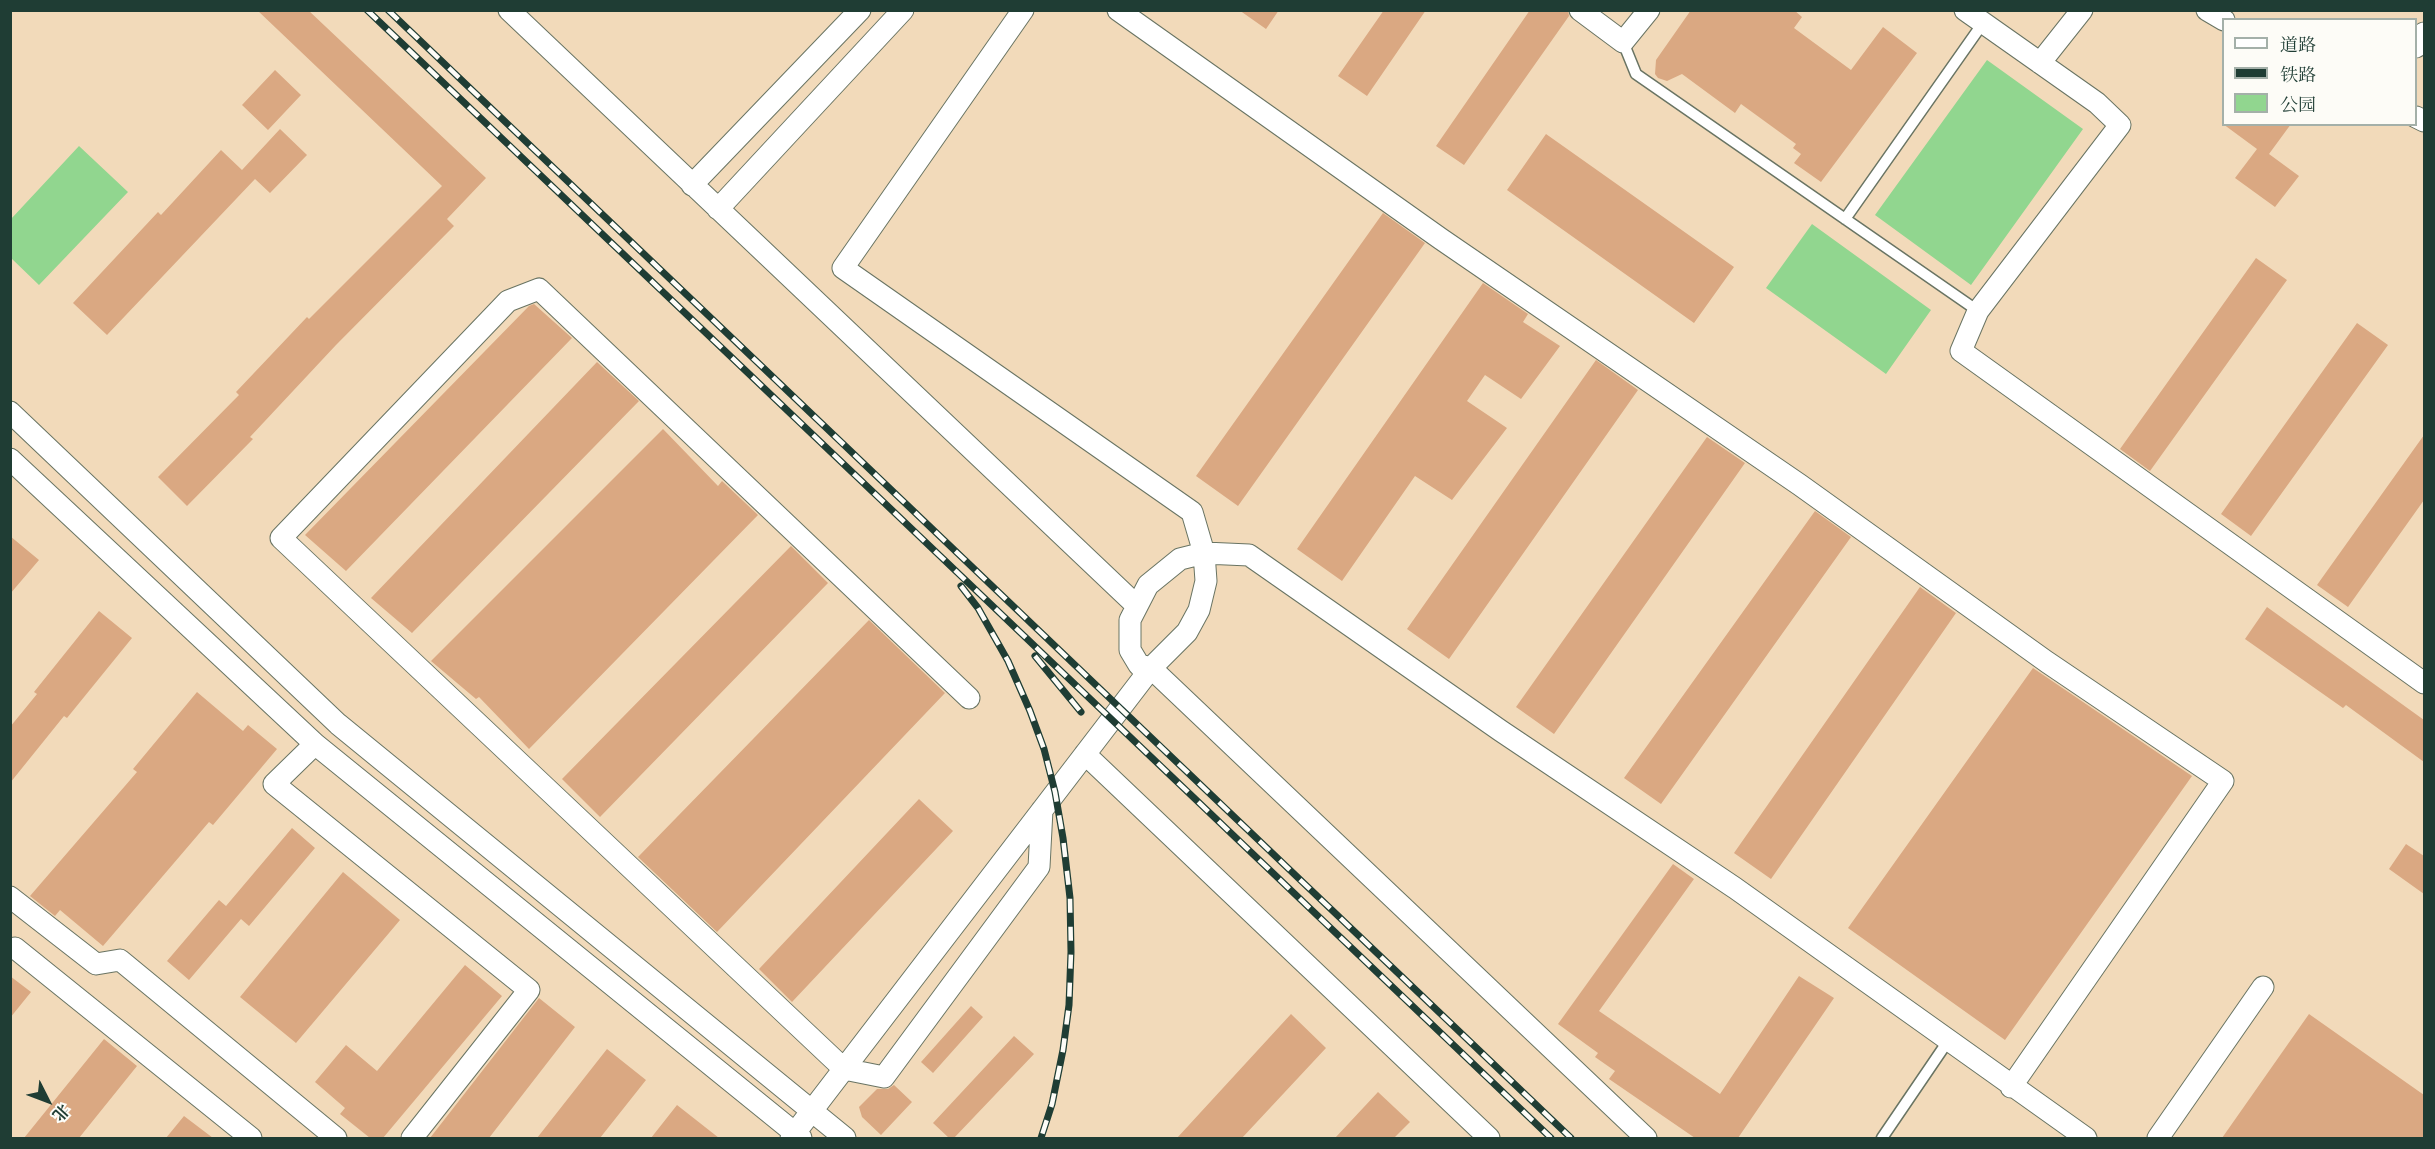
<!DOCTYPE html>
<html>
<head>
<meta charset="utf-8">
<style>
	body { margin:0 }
	#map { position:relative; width:2435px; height:1149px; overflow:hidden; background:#f2daba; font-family:"Libre Caslon Text","Noto Serif SC",serif }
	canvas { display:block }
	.frame { position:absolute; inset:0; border:12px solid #1f3d34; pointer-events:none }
	.legend { position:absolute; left:2222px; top:18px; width:195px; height:108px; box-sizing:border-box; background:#fdfcf7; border:2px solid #a4b0a9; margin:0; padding:8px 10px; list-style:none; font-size:18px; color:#1f3d34 }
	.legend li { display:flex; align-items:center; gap:12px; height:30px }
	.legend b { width:30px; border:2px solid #a4b0a9 }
	.north { position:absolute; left:18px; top:1071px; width:60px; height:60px; -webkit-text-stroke:4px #fdfcf7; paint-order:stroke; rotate:132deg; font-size:16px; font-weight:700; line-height:24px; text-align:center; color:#1f3d34 }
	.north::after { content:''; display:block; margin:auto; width:21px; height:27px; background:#1f3d34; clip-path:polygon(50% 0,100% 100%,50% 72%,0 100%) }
</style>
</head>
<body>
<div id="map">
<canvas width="2435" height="1149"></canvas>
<div class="frame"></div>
<ul class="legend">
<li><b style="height:8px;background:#fff"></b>道路</li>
<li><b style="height:8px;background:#1f3d34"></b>铁路</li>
<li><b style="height:16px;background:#91d68f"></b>公园</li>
</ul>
<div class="north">北</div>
</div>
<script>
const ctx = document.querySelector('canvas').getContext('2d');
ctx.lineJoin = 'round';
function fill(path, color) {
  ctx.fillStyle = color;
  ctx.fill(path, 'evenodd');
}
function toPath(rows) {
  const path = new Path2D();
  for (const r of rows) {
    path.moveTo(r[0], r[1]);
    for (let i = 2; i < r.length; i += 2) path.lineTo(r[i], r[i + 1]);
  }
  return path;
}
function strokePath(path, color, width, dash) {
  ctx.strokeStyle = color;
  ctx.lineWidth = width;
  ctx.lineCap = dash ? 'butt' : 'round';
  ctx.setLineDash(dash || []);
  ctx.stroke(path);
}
fill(toPath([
	[1987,60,2083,129,1971,285,1875,215],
	[79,146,128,192,39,285,11,258,11,219],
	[1812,224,1931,310,1886,374,1766,288]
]), '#91d68f');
fill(toPath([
	[257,10,308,10,486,178,447,219,454,226,336,345,250,437,253,439,187,506,158,477,239,395,236,392,307,317,309,319,442,186],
	[1239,10,1279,10,1266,29],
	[1384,10,1426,10,1367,96,1338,76],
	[1530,10,1568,10,1569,16,1464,165,1436,146],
	[1691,10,1794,10,1802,17,1794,28,1851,70,1883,27,1917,53,1821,182,1794,163,1801,154,1793,148,1796,144,1741,104,1735,113,1682,74,1667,81,1658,78,1655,74,1656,60],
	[275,70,301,95,268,130,242,105],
	[2223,124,2291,124,2269,154,2299,176,2275,207,2235,178,2257,149],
	[280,129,307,155,270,193,255,179,107,335,73,303,158,212,161,215,221,150,242,170],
	[1546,134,1734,267,1694,323,1507,190],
	[1383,213,1425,243,1238,506,1196,476],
	[2256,258,2287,280,2150,471,2120,449],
	[1483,283,1528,314,1523,322,1560,346,1521,399,1485,375,1467,401,1507,428,1452,500,1415,476,1342,581,1297,549],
	[534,304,572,338,346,571,305,535,529,306],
	[2357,323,2388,345,2251,536,2221,514],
	[1596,360,1638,390,1449,659,1407,629],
	[597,362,639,401,412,633,371,598],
	[663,429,718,486,722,481,758,515,529,749,479,697,476,699,431,661],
	[2424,435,2424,500,2348,607,2317,585],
	[1707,437,1745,463,1554,734,1516,707],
	[1815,511,1851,537,1661,804,1624,778],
	[10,536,39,560,10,594],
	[791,546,828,583,600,817,562,779],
	[1920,587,1956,613,1771,879,1734,853],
	[2267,607,2424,720,2424,762,2346,705,2343,708,2245,639],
	[99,611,132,638,67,718,64,716,10,783,10,727,37,694,34,692],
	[869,620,945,693,717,932,638,857],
	[2033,668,2192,776,2005,1040,1848,928],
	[197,692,243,731,248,725,277,749,213,825,209,822,103,946,60,910,55,916,30,896,137,772,133,769],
	[919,799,953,831,792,1002,759,969],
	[292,828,315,848,249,926,241,919,189,980,167,961,219,900,226,906],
	[2406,844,2424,856,2424,894,2389,869],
	[1673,864,1694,879,1599,1011,1720,1094,1799,976,1834,998,1738,1138,1695,1138,1609,1079,1615,1071,1595,1057,1598,1053,1558,1024],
	[343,872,400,920,296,1043,240,997],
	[465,965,502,996,383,1138,370,1138,340,1114,345,1108,315,1082,346,1045,377,1071],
	[10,976,31,992,10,1018],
	[539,998,575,1027,489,1138,430,1138],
	[971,1006,983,1017,933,1073,921,1062],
	[1291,1014,1326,1048,1242,1138,1177,1138],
	[2309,1014,2424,1095,2424,1138,2222,1138],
	[1014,1036,1034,1054,954,1138,949,1138,933,1123],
	[104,1039,137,1066,79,1138,24,1138],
	[607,1049,646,1080,600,1138,537,1138],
	[894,1085,912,1102,881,1135,862,1117,859,1107,877,1089,888,1089],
	[1378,1092,1410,1122,1394,1138,1335,1138],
	[677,1105,719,1138,651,1138],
	[184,1116,213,1138,166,1138]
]), '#daa882');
const lane = toPath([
	[1623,42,1636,74,1978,311],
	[1845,219,1983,23],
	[1882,1138,1948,1041]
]);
const street = toPath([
	[509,10,1137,606],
	[1023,10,843,268,1192,512,1204,553,1249,555,1501,731,1735,888,2086,1138],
	[1118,10,1441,239,1800,485,2047,662,2223,781,2011,1087],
	[1580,10,1623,42,1649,10],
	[1965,10,2097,103,2120,125,1978,311,1961,351,2424,683],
	[2207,10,2224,20],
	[2416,47,2424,33],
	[2040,63,2082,10],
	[2416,117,2424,121],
	[692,185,860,10],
	[718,209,903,10],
	[10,412,338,724,845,1138],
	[10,459,315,744,801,1138],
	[969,698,539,289,508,301,281,538,844,1069,884,1077,1039,867,1042,810],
	[315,744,274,784,529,990,412,1138],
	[1085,754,1489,1138],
	[10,897,96,964,120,960,336,1138],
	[10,949,15,948,251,1138],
	[791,1138,1151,668,1187,632,1199,610,1206,581,1204,553,1180,559,1148,585,1130,620,1130,650,1139,665,1151,668,1646,1138],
	[2158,1138,2263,987]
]);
strokePath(lane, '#697463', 13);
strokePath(street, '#697463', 23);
strokePath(lane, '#fff', 10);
strokePath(street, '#fff', 21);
const rail = toPath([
	[367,10,1551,1138],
	[388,10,1571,1138],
	[961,586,978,608,1008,661,1030,711,1044,749,1055,792,1063,838,1070,898,1071,952,1069,1005,1063,1050,1052,1104,1041,1138],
	[1035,656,1081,712]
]);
strokePath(rail, '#1f3d34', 7);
strokePath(rail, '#fdfcf7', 4.5, [14]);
</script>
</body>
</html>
